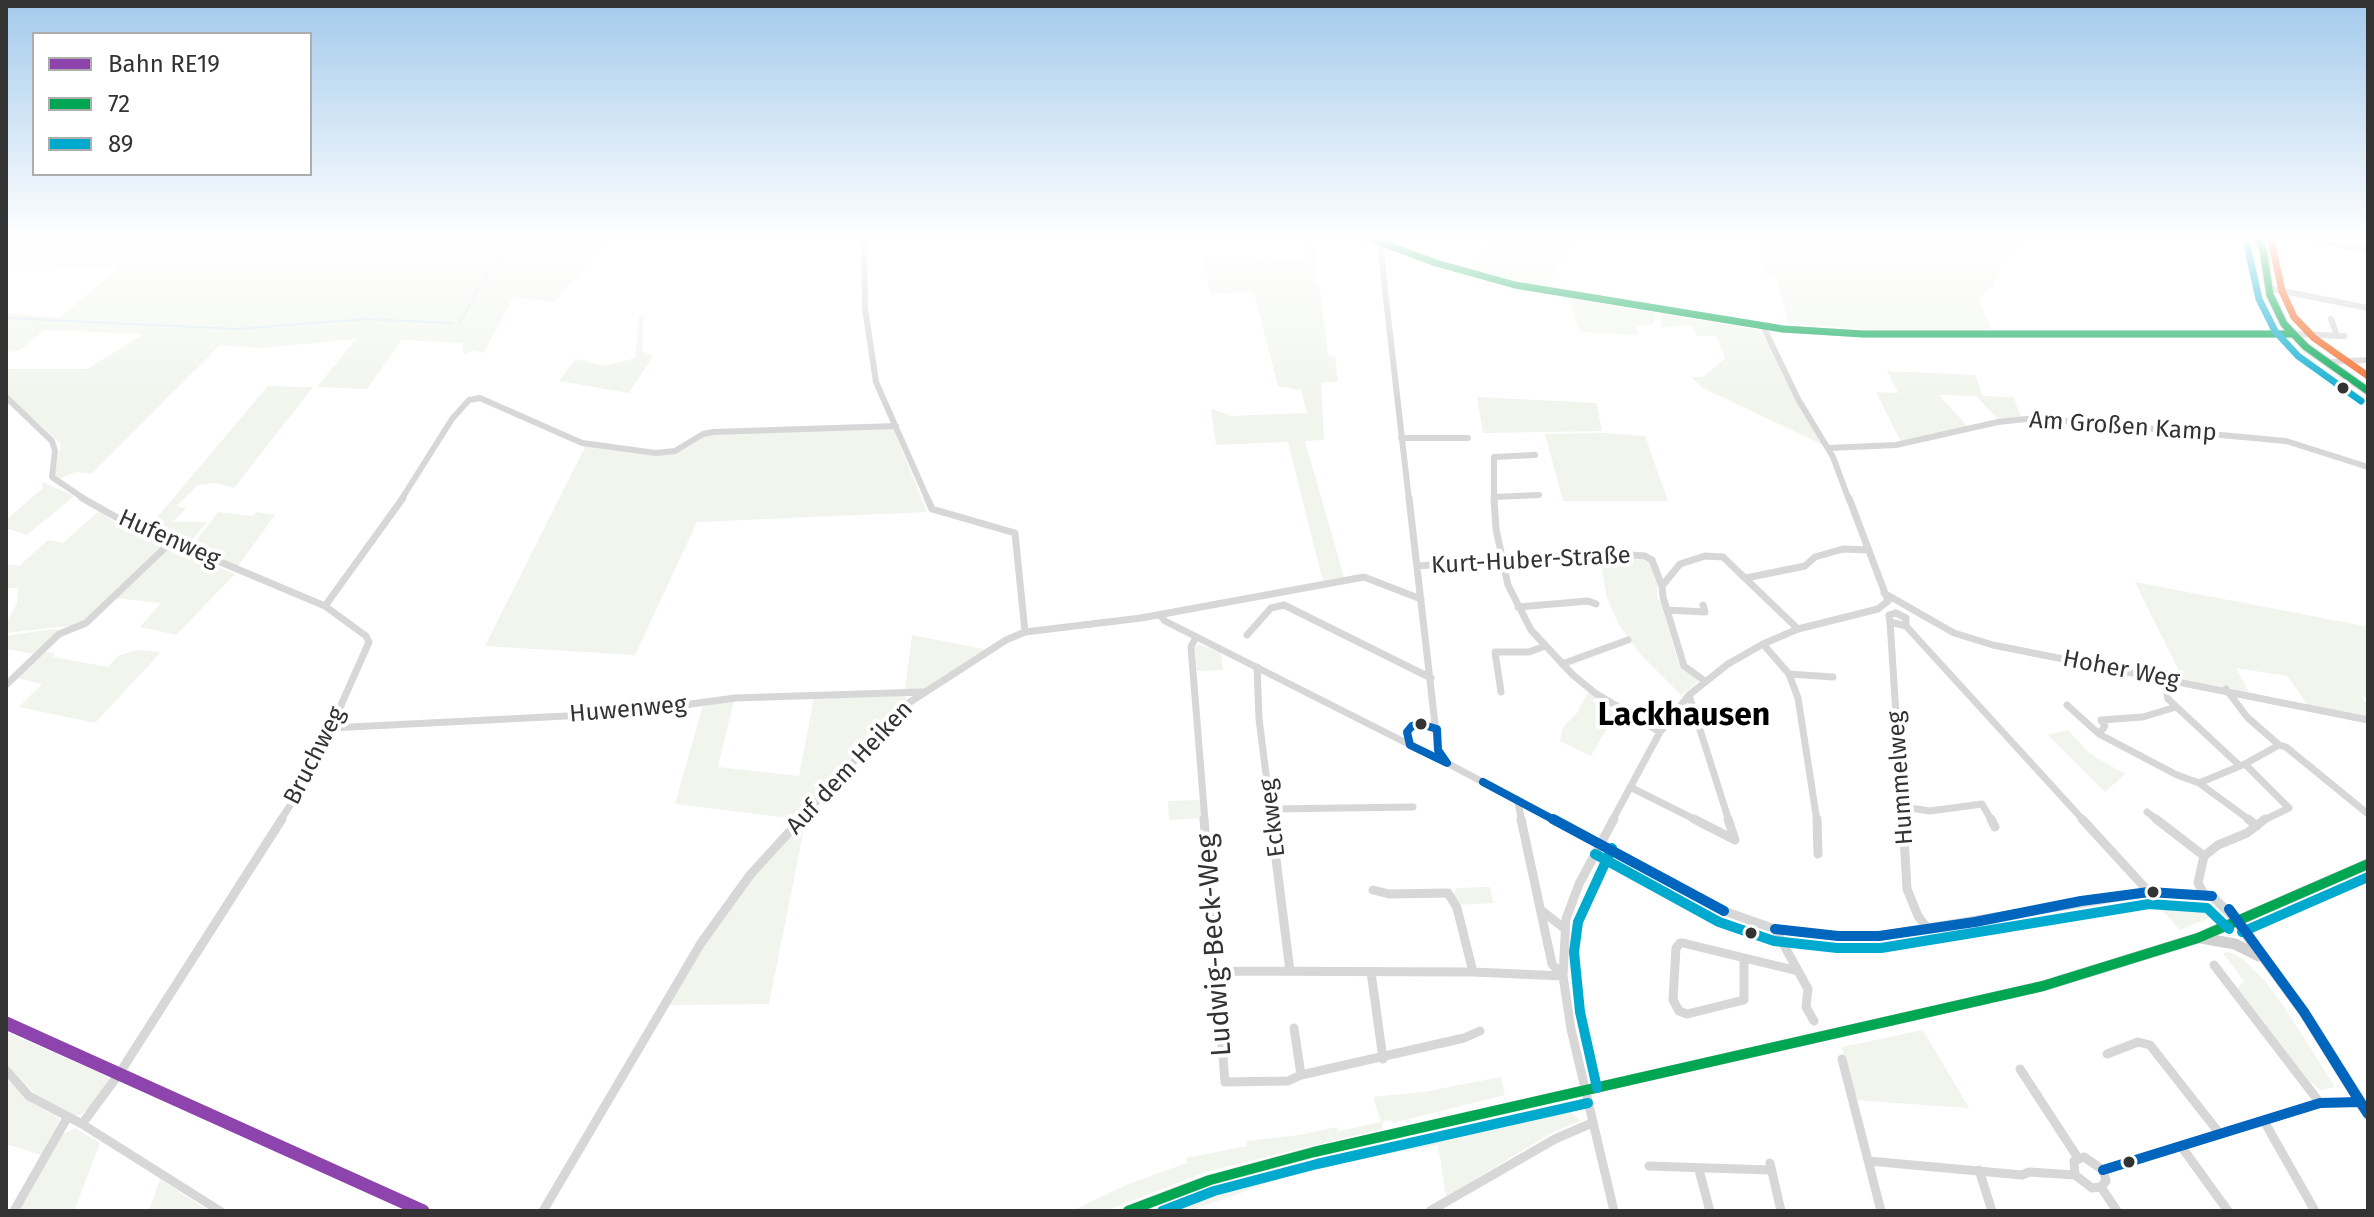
<!DOCTYPE html>
<html>
<head>
<meta charset="utf-8">
<style>
	body { margin:0 }
	#map { position:relative; width:2374px; height:1217px; overflow:hidden; background:#fff; font-family:"Fira Sans",sans-serif }
	canvas { display:block }
	.frame { position:absolute; inset:0; border:8px solid #333; pointer-events:none }
	.legend { position:absolute; left:32px; top:32px; width:280px; height:144px; box-sizing:border-box; background:#fff; border:2px solid #adadad; margin:0; padding:10px 14px; list-style:none; font-size:24px; color:#333 }
	.legend li { display:flex; align-items:center; gap:16px; height:40px }
	.legend b { width:40px; border:2px solid #adadad }
</style>
</head>
<body>
<div id="map">
<canvas width="2374" height="1217"></canvas>
<div class="frame"></div>
<ul class="legend">
<li><b style="height:10px;background:#8e44ad"></b>Bahn RE19</li>
<li><b style="height:10px;background:#00a651"></b>72</li>
<li><b style="height:10px;background:#00a9ce"></b>89</li>
</ul>
</div>
<script>
const ctx = document.querySelector('canvas').getContext('2d');
ctx.lineJoin = 'round';
function fill(path, color) {
  ctx.fillStyle = color;
  ctx.fill(path, 'evenodd');
}
function toPath(rows) {
  const path = new Path2D();
  for (const r of rows) {
    path.moveTo(r[0], r[1]);
    for (let i = 2; i < r.length; i += 2) path.lineTo(r[i], r[i + 1]);
  }
  return path;
}
function strokePath(path, color, width, dash) {
  ctx.strokeStyle = color;
  ctx.lineWidth = width;
  ctx.lineCap = dash ? 'butt' : 'round';
  ctx.setLineDash(dash || []);
  ctx.stroke(path);
}
function drawText(font, color, halo, rows, align = 'center') {
  ctx.font = font + ' "Fira Sans",sans-serif';
  ctx.lineWidth = 8;
  ctx.setLineDash([]);
  ctx.textBaseline = 'middle';
  ctx.strokeStyle = halo;
  ctx.fillStyle = color;
  for (const [text, x, y, turn = 0] of rows) {
    ctx.save();
    ctx.translate(x, y);
    ctx.rotate((+turn || 0) * Math.PI / 180);
    ctx.textAlign = isNaN(turn) ? turn : align;
    if (halo) ctx.strokeText(text, 0, 0);
    ctx.fillText(text, 0, 0);
    ctx.restore();
  }
}
fill(toPath([
	[21,239,610,239,554,302,513,297,484,353,473,350,464,355,462,343,402,340,367,389,317,387,356,339,260,348,220,345,91,474,76,472,56,480,54,476,61,444,6,393,6,369,87,369,144,334,44,330,19,351,11,350,6,354,6,313,59,318,118,268,6,265,6,250],
	[1304,239,1315,239,1315,285,1320,288,1328,355,1335,356,1338,381,1321,383,1324,440,1305,441,1344,577,1323,581,1288,442,1216,445,1211,409,1231,416,1307,413,1301,390,1278,386,1254,292,1210,294,1204,256,1305,258],
	[1496,239,1578,239,1545,287,1472,270],
	[1756,239,2071,239,2076,243,2028,243,2003,260,1992,287,1978,298,1991,329,1859,329,1789,324,1776,277,1765,275],
	[1569,298,1657,313,1653,325,1635,326,1638,335,1580,332],
	[1662,314,1755,329,1766,339,1792,394,1823,445,1703,388,1691,377,1703,377,1725,358,1716,336,1697,336,1691,325,1661,327],
	[639,316,644,316,642,351,653,356,629,393,559,381,575,359,605,366,635,358],
	[1887,371,1975,375,1983,396,2013,397,2021,417,1999,420,1976,396,1939,395,1969,428,1901,442,1876,392,1898,393],
	[268,386,313,387,234,488,215,483,198,485,176,506,186,508,173,522,207,522,188,545,148,528],
	[1477,397,1596,403,1602,431,1483,433],
	[893,428,927,512,697,522,635,655,485,646,586,445,667,455,703,435],
	[1603,433,1645,436,1668,501,1563,501,1545,434],
	[43,482,74,496,27,535,6,528,6,520,42,489],
	[99,511,114,522,163,544,162,548,79,625,6,633,6,625,17,603,18,588,6,588,6,564,19,566,48,540,63,543],
	[218,512,252,516,256,512,275,515,238,566,192,546],
	[171,547,235,574,176,635,140,627,161,603,115,598,156,558],
	[1599,554,1649,561,1658,581,1657,598,1661,602,1678,662,1699,681,1681,695,1641,655,1619,625,1607,598],
	[2135,582,2364,626,2368,623,2368,697,2362,697,2368,706,2368,718,2308,705,2287,676,2236,668,2249,692,2183,679],
	[53,629,61,630,35,654,6,649,6,636],
	[912,635,988,650,926,689,905,690],
	[1198,644,1221,653,1223,670,1197,671,1195,648],
	[137,650,161,652,95,723,19,707,42,684,16,678,44,651,55,654,53,657,108,667,118,656],
	[1588,692,1596,698,1592,701,1599,704,1600,702,1616,713,1591,756,1560,741,1563,727,1577,713],
	[907,695,905,703,798,819,675,804,703,705,734,700,718,767,799,776,814,697],
	[2068,730,2090,754,2125,774,2105,792,2048,735],
	[1201,800,1202,818,1169,820,1168,801],
	[806,818,769,1004,669,1005,704,944,752,876],
	[1490,887,1493,903,1459,905,1453,895,1457,888],
	[2154,901,2203,904,2210,909,2211,917,2180,930],
	[2229,952,2243,959,2264,980,2285,1008,2335,1087,2321,1090,2310,1082,2237,988,2244,981,2223,953],
	[1923,1030,1969,1108,1854,1100,1842,1047],
	[6,1032,100,1073,110,1079,91,1107,80,1115,73,1116,34,1093,6,1063],
	[1501,1077,1505,1095,1393,1123,1390,1120,1382,1122,1382,1129,1209,1171,1105,1211,1072,1211,1128,1184,1187,1163,1186,1158,1247,1146,1247,1141,1299,1135,1337,1127,1338,1131,1381,1122,1373,1097,1423,1092],
	[6,1078,28,1100,60,1119,41,1155,6,1144],
	[1563,1109,1570,1111,1580,1121,1553,1132,1446,1197,1438,1145,1341,1163,1283,1178,1189,1211,1152,1211,1267,1174],
	[75,1128,100,1143,74,1211,19,1211,61,1135],
	[160,1179,209,1211,149,1211]
]), '#f1f5ed');
strokePath(toPath([
	[6,318,236,329,365,319,453,323],
	[460,322,487,273,513,239]
]), '#ddebf3', 2);
strokePath(toPath([
	[864,239,865,308,876,382,928,500],
	[1384,244,1381,249,1385,290,1409,500],
	[6,248,17,239],
	[2268,288,2368,308],
	[2331,319,2337,336],
	[1763,326,1798,399,1833,457,1849,500],
	[2292,334,2344,336],
	[2328,362,2368,360],
	[6,397,52,441,55,451,52,477,86,500],
	[1401,438,1468,438],
	[1829,448,1896,445,1998,422,2036,418,2286,441,2368,467],
	[1535,455,1494,457,1494,497,1539,495],
	[401,500,452,419,469,400,480,398,582,443,656,453,675,451,703,434,713,432,896,426]
]), '#d7d7d7', 6);
strokePath(toPath([
	[82,498,123,521,325,606],
	[927,498,932,509,1015,533,1025,632],
	[1409,498,1438,750,1447,763,1556,821],
	[1494,498,1496,529,1508,585,1531,630,1573,675,1595,693,1660,732],
	[1417,566,1600,553,1645,556,1652,560,1662,586],
	[1746,578,1805,566,1815,557,1843,549,1869,550],
	[1884,593,1954,633,1993,645,2368,720],
	[1518,607,1588,601,1596,604],
	[1667,610,1705,612,1703,605],
	[1896,613,1906,618,1906,626,1890,622,1889,615,1896,613],
	[1160,615,1165,621,1442,761],
	[1890,622,1903,821],
	[1906,626,2084,821],
	[1247,635,1271,608,1284,605,1431,678],
	[1196,637,1191,647,1205,821],
	[1763,644,1789,674,1798,698,1817,821],
	[1562,664,1628,640],
	[1257,667,1259,719,1272,821],
	[1789,674,1833,677],
	[2163,677,2168,699,2240,766],
	[1705,681,1684,666,1663,597,1662,586,1680,564,1705,556,1723,557,1798,629],
	[6,685,59,634,86,623,171,542],
	[2226,689,2247,717,2279,745],
	[1501,692,1495,652,1529,652,1545,646],
	[1689,695,1729,821],
	[2067,705,2099,734],
	[2176,707,2143,717,2101,720,2105,726,2099,734,2177,775,2199,783],
	[331,728,625,713,735,698,922,692],
	[2245,764,2289,808,2262,821],
	[1630,787,1698,821],
	[1517,799,1522,821],
	[1903,807,1930,811,1982,804,1992,821],
	[1272,809,1413,807],
	[2147,812,2159,821],
	[280,821,311,773,369,642,366,636,325,606,403,498],
	[799,821,907,704,1006,640,1025,632,1141,618,1364,577,1421,599],
	[1612,821,1660,732,1689,695,1728,664,1763,644,1798,629,1878,609,1888,601,1849,498],
	[2251,821,2199,783,2245,764,2279,745,2286,747,2368,814]
]), '#d7d7d7', 7);
strokePath(toPath([
	[1204,819,1225,1082,1288,1081,1301,1075,1464,1038,1480,1031],
	[1271,819,1290,971],
	[1521,819,1552,964,1563,976],
	[1552,819,1724,911,1775,929,1838,936,1879,936,2149,892,2212,896,2237,921],
	[1614,819,1579,884,1566,919,1563,976,1571,1029,1614,1211],
	[1694,819,1735,840],
	[1728,819,1735,840],
	[1817,819,1818,854],
	[1903,819,1907,889,1918,916,1928,929],
	[1991,819,1995,827],
	[2082,819,2149,892],
	[2156,819,2204,856],
	[2248,819,2257,826],
	[1373,890,1389,894,1448,893,1457,908,1473,972],
	[2204,894,2198,883,2204,856,2218,845,2247,833,2265,819],
	[1541,910,1565,929],
	[1775,929,1808,989,1806,1007,1814,1021],
	[1744,958,1744,1000,1687,1014,1679,1011,1673,1000,1676,948,1680,943,1683,943,1798,971],
	[2214,965,2320,1103],
	[1217,971,1473,972,1563,976],
	[1371,972,1383,1059],
	[1294,1028,1301,1075],
	[2107,1054,2138,1042,2150,1045,2220,1134],
	[1842,1059,1881,1211],
	[2020,1069,2078,1158],
	[6,1070,29,1096,82,1124,220,1211],
	[2264,1121,2315,1211],
	[82,1124,119,1074,282,819],
	[2181,1146,2228,1211],
	[2084,1157,2103,1170,2106,1181,2101,1187,2092,1188,2075,1175,2074,1161,2084,1157],
	[1869,1161,2022,1175,2029,1172,2075,1175],
	[1770,1163,1781,1211],
	[1649,1166,1769,1170],
	[1699,1170,1710,1211],
	[1979,1170,1992,1211],
	[2103,1170,2320,1103,2360,1102],
	[2101,1187,2117,1211],
	[14,1211,67,1118],
	[543,1211,701,943,750,875,801,819],
	[1430,1211,1555,1139,1592,1123]
]), '#d7d7d7', 9);
strokePath(toPath([
	[1371,239,1436,263,1515,285,1783,329,1863,334,2292,334],
	[2319,239,2368,251]
]), '#d0d0d0', 7);
strokePath(toPath([
	[2237,921,2304,1012,2368,1114],
	[2201,938,2235,944,2259,956],
	[1128,1211,1210,1180,1314,1152,2043,986,2198,938,2368,864]
]), '#d0d0d0', 11);
strokePath(toPath([
	[2257,239,2263,249,2270,295,2284,324,2306,347,2368,391]
]), '#cacaca', 9);
strokePath(toPath([
	[1371,239,1436,263,1515,285,1783,329,1863,334,2292,334],
	[2257,239,2263,249,2270,295,2284,324,2306,347,2368,391]
]), '#00a651', 7);
strokePath(toPath([
	[1128,1211,1210,1180,1314,1152,2043,986,2198,938,2368,864]
]), '#00a651', 10);
strokePath(toPath([
	[2247,245,2259,299,2275,331,2298,356,2361,401]
]), '#00a9ce', 7);
strokePath(toPath([
	[1595,854,1719,922,1774,941,1837,948,1881,948,2149,904,2207,908,2229,929],
	[2242,932,2368,877],
	[1597,1088,1580,1012,1574,952,1578,922,1612,848],
	[1162,1211,1214,1191,1317,1164,1588,1103]
]), '#00a9ce', 10);
strokePath(toPath([
	[1420,724,1437,729,1438,750,1447,763,1410,745,1407,732,1412,726,1420,724],
	[1483,782,1556,821],
	[1483,782,1556,821]
]), '#0065bd', 8);
strokePath(toPath([
	[1553,819,1724,911],
	[1553,819,1724,911],
	[2149,892,2212,896],
	[2149,892,2212,896],
	[2081,901,2149,892],
	[2229,909,2304,1012],
	[2229,909,2304,1012],
	[1975,922,2081,901],
	[1975,922,2081,901],
	[1775,929,1838,936,1879,936],
	[1879,936,1975,922],
	[1879,936,1975,922],
	[2304,1012,2368,1114,2360,1102,2304,1012],
	[2103,1170,2320,1103,2360,1102]
]), '#0065bd', 10);
strokePath(toPath([
	[2271,239,2282,291,2294,317,2314,338,2368,376]
]), '#f26522', 7);
strokePath(toPath([
	[6,1023,423,1211]
]), '#8e44ad', 13);
const sky = ctx.createLinearGradient(0, 0, 0, 409);
sky.addColorStop(0, '#a3caec');
sky.addColorStop(0.58, '#fff');
sky.addColorStop(1, '#ffffff00');
ctx.fillStyle = sky;
ctx.fillRect(0, 0, 2374, 409);
for (const [x, y, r, color] of [
	[2343,388,7,"#333"],
	[1421,724,7,"#333"],
	[2153,892,7,"#333"],
	[1751,933,7,"#333"],
	[2129,1162,7,"#333"]
]) {
  const dot = new Path2D();
  dot.arc(x, y, r, 0, 2 * Math.PI);
  ctx.fillStyle = color;
  ctx.fill(dot);
  strokePath(dot, '#fff', 3);
}
drawText('24px', '#333', '#fff', [
	["Am Großen Kamp",2123,427,4],
	["Hufenweg",169,539,24],
	["Kurt-Huber-Straße",1531,561,-3],
	["Hoher Weg",2121,670,11],
	["Huwenweg",628,710,-5],
	["Bruchweg",315,756,-63],
	["Auf dem Heiken",850,768,-47],
	["Hummelweg",1901,778,-94],
	["Eckweg",1273,818,-97]
]);
drawText('28px', '#333', '#fff', [
	["Ludwig-Beck-Weg",1215,945,-94]
]);
drawText('bold 32px', '#000', '#fff', [
	["Lackhausen",1684,716]
]);
</script>
</body>
</html>
